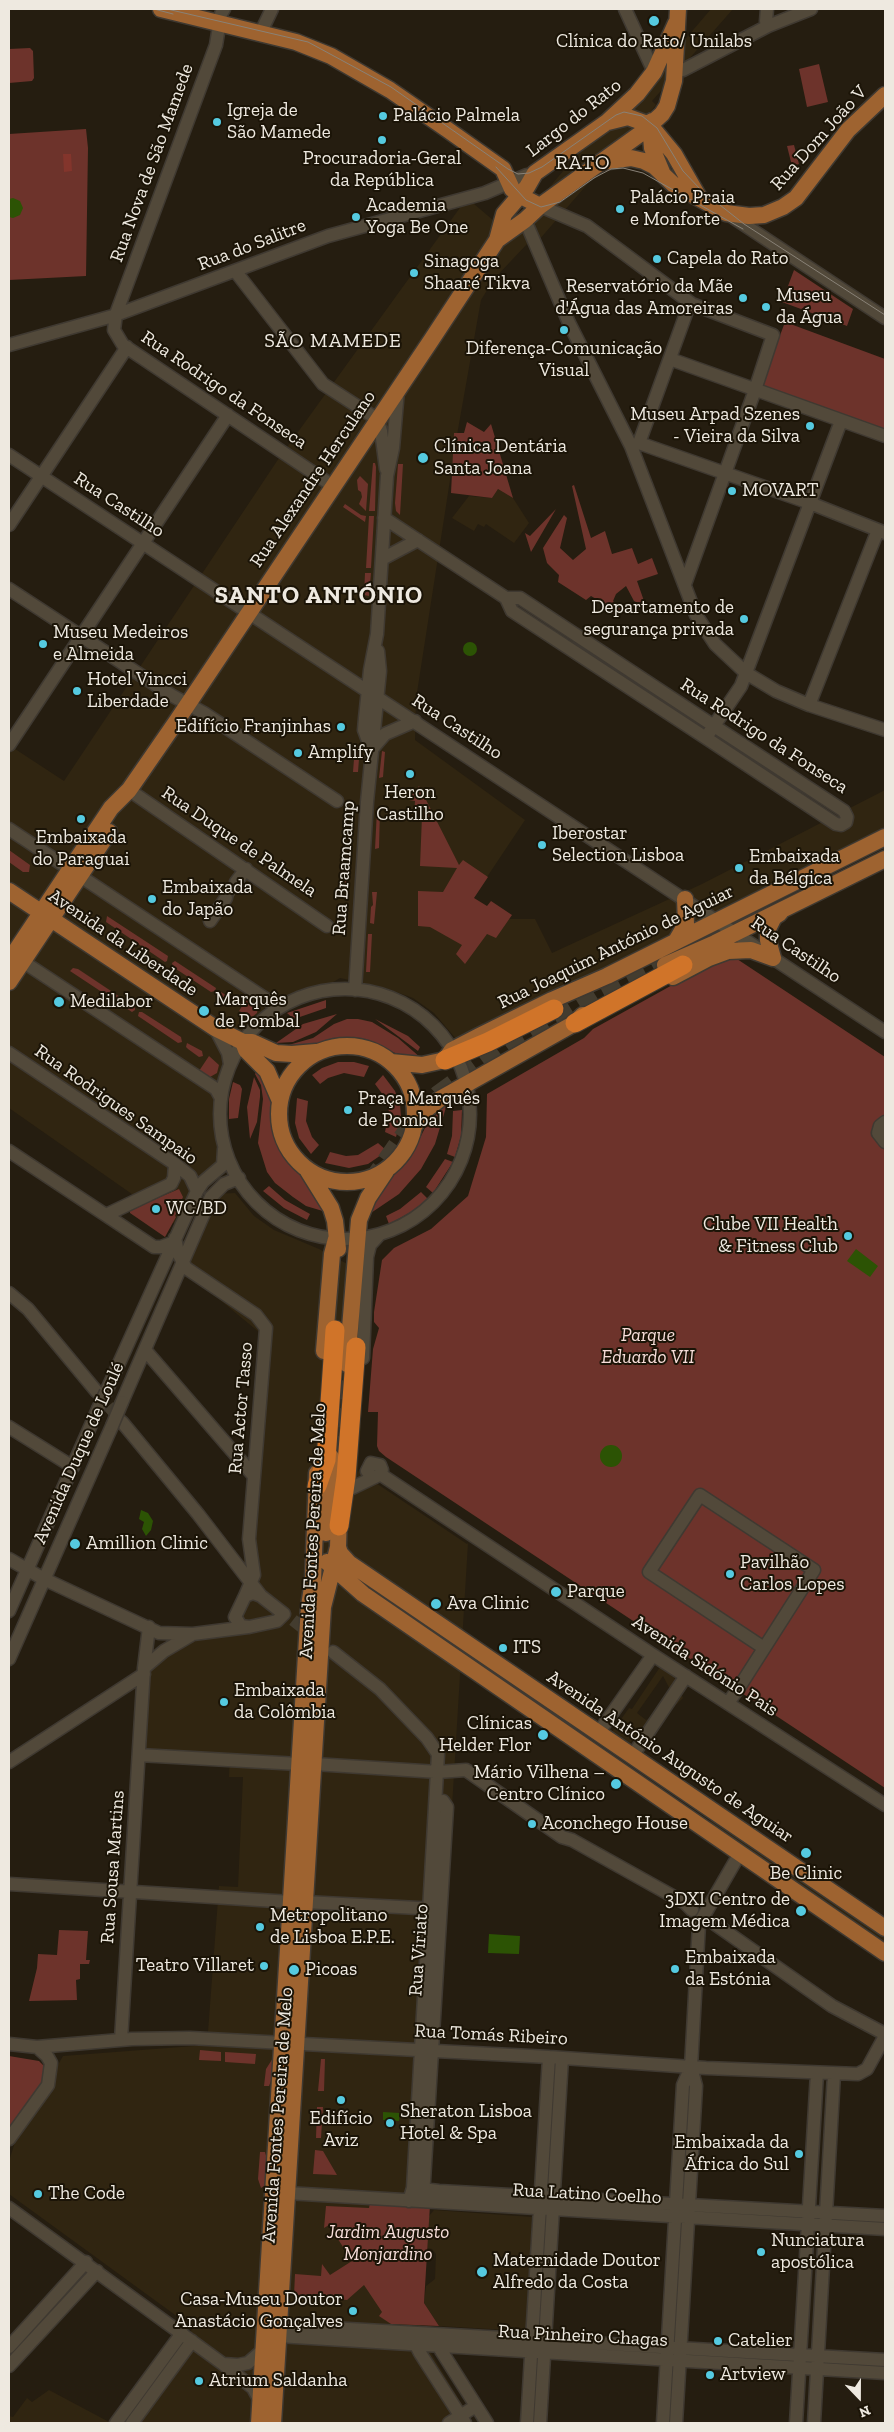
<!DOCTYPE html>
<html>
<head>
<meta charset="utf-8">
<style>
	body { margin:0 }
	#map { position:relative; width:894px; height:2432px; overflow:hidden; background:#251d10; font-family:"Zilla Slab",serif }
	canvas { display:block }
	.frame { position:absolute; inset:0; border:10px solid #eee9e0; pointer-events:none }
	.north { position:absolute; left:834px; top:2372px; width:50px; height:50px; -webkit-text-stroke:4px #1b1407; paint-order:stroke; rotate:158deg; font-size:14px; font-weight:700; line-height:20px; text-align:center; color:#eee9e0 }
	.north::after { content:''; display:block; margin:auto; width:18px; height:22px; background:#eee9e0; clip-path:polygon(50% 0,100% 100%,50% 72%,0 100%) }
</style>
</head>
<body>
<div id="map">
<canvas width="894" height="2432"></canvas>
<div class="frame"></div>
<div class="north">N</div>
</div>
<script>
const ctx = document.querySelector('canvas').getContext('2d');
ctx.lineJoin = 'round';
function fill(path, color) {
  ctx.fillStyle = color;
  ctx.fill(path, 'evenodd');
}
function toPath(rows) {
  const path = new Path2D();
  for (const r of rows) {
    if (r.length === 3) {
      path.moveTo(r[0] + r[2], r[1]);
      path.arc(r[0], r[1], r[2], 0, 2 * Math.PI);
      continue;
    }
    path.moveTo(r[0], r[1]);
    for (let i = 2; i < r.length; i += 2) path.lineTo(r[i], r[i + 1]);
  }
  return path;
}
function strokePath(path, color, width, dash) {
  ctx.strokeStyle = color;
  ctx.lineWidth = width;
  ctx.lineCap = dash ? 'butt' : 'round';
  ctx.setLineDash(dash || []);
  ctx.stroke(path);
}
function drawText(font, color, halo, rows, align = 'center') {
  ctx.font = font + ' "Zilla Slab",serif';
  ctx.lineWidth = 4;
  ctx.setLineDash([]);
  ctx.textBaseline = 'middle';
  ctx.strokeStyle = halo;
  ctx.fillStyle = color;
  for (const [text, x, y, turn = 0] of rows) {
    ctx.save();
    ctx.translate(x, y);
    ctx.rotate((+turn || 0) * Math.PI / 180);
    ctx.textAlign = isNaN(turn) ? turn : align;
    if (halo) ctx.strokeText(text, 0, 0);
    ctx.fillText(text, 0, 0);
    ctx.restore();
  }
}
fill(toPath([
	[711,9,733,9,652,101,656,105,532,248,527,244,494,279,481,300,457,435,416,699,415,740,525,820,473,898,507,919,535,919,552,953,702,884,885,790,885,851,866,839,677,935,457,1040,434,1013,413,998,385,988,340,978,330,984,302,989,269,1004,247,1027,215,1090,214,1111,222,1162,179,1227,9,1108,9,745,64,781,277,461,467,198,507,232,513,229,636,87,641,91],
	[498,489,513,498,529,523,514,543,486,524,484,527,478,524,474,531,452,518,469,496,492,498],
	[235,1193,254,1216,274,1230,319,1249,370,1276,358,1471,467,1544,468,1543,420,2335,465,2409,442,2423,126,2423,193,2328,9,2194,9,2161,16,2139,63,2056,207,2045,219,1886,238,1887,243,1777,229,1777,230,1754,144,1749,151,1668,191,1639,239,1633,260,1333,185,1271,214,1194],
	[663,1666,671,1670,683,1698,660,1721,640,1730,629,1744,612,1732,629,1708,632,1709,660,1667],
	[663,1676,674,1697,657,1714,646,1720,637,1713],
	[714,1816,885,1934,885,1947,708,1826],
	[434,2210,532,2217,526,2330,524,2331,439,2326,424,2303,426,2286,435,2279,436,2254,432,2249,427,2248,429,2216],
	[49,2390,111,2423,9,2423,9,2416,13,2417,27,2398,32,2402]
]), '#302511');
fill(toPath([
	[30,48,33,51,34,78,32,81,9,83,9,49],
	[819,64,828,102,807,107,799,69],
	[86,129,88,148,86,276,9,280,9,134],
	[794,145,799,164,792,166,787,146],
	[794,270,853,309,847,326,782,302],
	[785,322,885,359,885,432,761,387],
	[467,422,484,432,491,424,513,498,498,489,492,498,451,493,454,433,464,433],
	[373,463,375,463,376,467,375,511,369,511],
	[398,464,403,464,400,515,396,511,395,503],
	[360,476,368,484,366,511,359,504,362,497,361,492,358,490,357,480],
	[574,485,591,538,605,531,612,554,632,548,638,564,652,558,658,574,637,581,644,601,640,604,634,601,626,586,616,594,613,601,623,612,613,614,608,606,591,596,586,600,558,582,559,575,547,563,543,548,564,515,567,518,560,548,573,560,586,549,572,486],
	[345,504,361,515,366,516,365,522,343,507],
	[556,509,531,552,525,533,530,536],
	[369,516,374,516,371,568,366,568],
	[365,573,371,573,369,596,364,595],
	[355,746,360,746,358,772,353,772],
	[382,751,385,752,383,777,379,778],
	[419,786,459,865,463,860,488,877,474,898,487,906,491,901,512,915,496,938,487,934,465,964,456,954,462,945,430,927,418,926,418,891,443,892,457,868,420,866,422,816,414,815,415,801,409,800,409,789,416,790],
	[377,810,380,810,379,848,375,849],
	[349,835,348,890,344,892],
	[9,850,30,865,29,872,23,872,9,862],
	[372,892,377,892,374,924,370,923,371,907,373,905],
	[107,916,168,956,167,961,165,962,106,922],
	[368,934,372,934,370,972,366,972],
	[734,957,885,1057,885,1788,386,1457,379,1451,377,1446,378,1412,368,1412,373,1349,379,1328,374,1322,374,1312,382,1260,394,1248,431,1229,468,1196,486,1137,487,1094,584,1038,593,1029,712,963],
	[175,961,216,988,215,991,211,992,173,967,172,963],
	[73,968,78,969,135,1007,135,1010,132,1012,70,971],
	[221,992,235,1001,237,1005,232,1006,220,998,219,995],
	[247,998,258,1006,257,1013,252,1017,239,1011],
	[326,1000,326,1008,294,1019,287,1013],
	[139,1012,142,1012,181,1037,182,1042,178,1043,138,1016],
	[337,1014,316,1032,293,1042,276,1043,303,1024],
	[347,1019,358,1019,372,1022,398,1038,421,1058,395,1053,371,1042,352,1038,330,1040,311,1046,285,1046,313,1038,334,1024],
	[375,1019,408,1036,420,1047,418,1051],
	[187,1043,202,1051,203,1056,199,1057,188,1049,186,1047],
	[209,1056,219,1065,217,1073,210,1077,199,1071],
	[338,1062,354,1062,369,1066,364,1077,344,1073,328,1078,320,1084,312,1075,322,1068],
	[258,1068,272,1102,272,1130,279,1149,290,1165,305,1180,326,1212,306,1206,293,1197,275,1183,267,1172,258,1143,263,1099,261,1085,255,1074],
	[383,1075,395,1091,400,1104,401,1117,396,1137,385,1132,389,1112,386,1099,375,1084],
	[254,1077,260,1090,260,1097,257,1122,250,1139,247,1107],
	[233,1082,240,1085,242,1089,238,1118,229,1119,229,1099],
	[297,1098,308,1101,306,1121,312,1137,319,1145,311,1154,299,1138,295,1123],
	[447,1104,435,1144,421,1169,399,1194,365,1217,389,1180,409,1160,428,1122],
	[462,1110,461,1136,455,1157,447,1154,452,1136,453,1111],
	[378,1143,387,1151,368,1164,349,1168,325,1163,330,1152,346,1156,358,1155],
	[445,1159,453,1162,433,1193,426,1187],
	[269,1186,285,1200,310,1214,307,1220,284,1208,263,1191],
	[179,1189,183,1197,175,1216,176,1217,165,1237,130,1213,130,1211,160,1197],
	[421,1192,428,1199,415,1210,389,1224,386,1216,400,1209],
	[59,1930,88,1931,86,1960,90,1960,89,1964,80,1964,80,1979,76,1980,77,2000,29,2001,37,1968,38,1954,57,1955],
	[200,2050,221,2052,221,2061,199,2060],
	[225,2052,256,2054,255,2064,225,2062],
	[9,2056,39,2061,46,2068,47,2075,9,2132],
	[273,2058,273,2076,269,2086,264,2086,266,2069],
	[321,2059,325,2059,324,2091,318,2091],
	[317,2107,323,2107,321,2138,316,2138],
	[315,2150,323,2151,337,2175,313,2174],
	[260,2152,265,2152,268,2163,267,2184,261,2188,258,2179],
	[370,2203,430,2205,424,2303,439,2326,391,2324,379,2316,382,2312,364,2285,347,2300,294,2295,295,2274,321,2276,322,2264,330,2275,352,2261,329,2225,324,2228,326,2206,369,2208]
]), '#6d332b');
fill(toPath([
	[63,154,71,154,72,171,64,172]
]), '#83352c');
fill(toPath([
	[13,198,20,201,23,208,20,215,13,218,9,217,9,199],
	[470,649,7],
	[856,1249,878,1266,870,1277,847,1261],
	[611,1456,11],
	[141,1510,148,1513,153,1521,151,1530,146,1536,142,1529,144,1522,139,1519],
	[489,1934,520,1936,519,1954,488,1953],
	[383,2112,400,2113,399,2121,383,2120]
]), '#2c5304');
strokePath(toPath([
	[226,898,236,882],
	[97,1392,122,1422],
	[293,1620,313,1636]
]), '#433c2f', 12, [12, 6]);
strokePath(toPath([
	[603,993,678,953],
	[370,1184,420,1113,438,1095,507,1044,613,979],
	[336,1455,344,1345],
	[342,1568,382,1597]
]), '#433c2f', 19, [19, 9]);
const minor = toPath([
	[224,9,221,14,216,45,116,314,114,330,123,345,333,486],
	[625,9,654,72],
	[767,9,766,21,768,26],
	[260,34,272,9],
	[675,68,683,70,768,26,811,9],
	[540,206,587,226,692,304,773,335,755,390,685,584],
	[728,214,885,318],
	[525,220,569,323,631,446,696,615,715,644,746,673,776,691,809,705,885,730],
	[236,272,323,384,377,419,381,431,386,469],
	[9,345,113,316,328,236,485,193,527,175],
	[670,359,885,436],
	[639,443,810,503,878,530],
	[631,446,639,443,687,311,692,304],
	[9,455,885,1032],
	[384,518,506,598,520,598,714,726,844,811,847,817,846,822,841,825,836,824,706,738,512,611,506,598],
	[9,525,127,347],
	[382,559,418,540],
	[9,589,171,695,204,713,337,801],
	[809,705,878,530,885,533],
	[709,733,741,686,841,421],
	[9,745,228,415],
	[371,749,364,730,365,718,370,670,377,634,387,476,393,448,398,390],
	[372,749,385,734,415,721],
	[129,790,327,926],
	[9,829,278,1007],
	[236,882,246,869],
	[210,921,226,898],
	[16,957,216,1089,221,1098],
	[345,1114,125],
	[355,990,367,802,380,671,378,651],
	[215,1028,228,1053,230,1064],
	[9,1053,175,1164,190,1176,197,1191],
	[885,1122,880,1126,878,1133,885,1142],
	[9,1151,154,1247,161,1247,172,1243],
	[106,1215,171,1184,174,1178,175,1164],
	[175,1238,178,1253,186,1268,256,1315,266,1328,249,1539,254,1575,245,1596],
	[9,1293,28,1309,97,1392],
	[145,1350,254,1476],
	[363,1358,367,1257,370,1245,379,1235],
	[106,1392,197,1191,203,1182,223,1165,224,1149],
	[122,1402,211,1197,224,1184,239,1178],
	[122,1422,198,1514,261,1596,284,1614,277,1621,249,1627,241,1626,235,1617,245,1596,253,1593,261,1596],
	[9,1427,73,1467],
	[380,1474,653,1655,885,1805],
	[372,1477,367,1471,371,1463,380,1465,382,1470,380,1474],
	[350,1489,379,1475],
	[9,1559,44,1579,159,1633,193,1634],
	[9,1611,98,1409],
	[333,1652,380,1689,427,1738,438,1754,413,2188,409,2201],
	[9,1659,112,1426],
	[144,1668,164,1651,193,1634,248,1627],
	[728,1703,740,1686,814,1570,700,1495,649,1572,764,1648],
	[599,1732,653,1655],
	[139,1755,299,1764],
	[633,1755,686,1676],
	[9,1762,144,1674],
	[314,1764,438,1772,466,1770,562,1837,572,1840,685,1903,692,1910],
	[9,1884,291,1902],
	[305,1902,437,1909],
	[715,1924,832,2006,885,2034],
	[121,2040,144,1668,149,1627],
	[9,2044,37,2047,132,2039,190,2038,549,2057,706,2068,858,2074,867,2069,885,2036],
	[691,2067,699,1924,740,1853],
	[9,2139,48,2085,51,2063,47,2056,37,2047],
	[413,2188,439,2191,885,2216],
	[287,2193,885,2229],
	[423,2197,447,1807,443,1801,436,1806],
	[9,2208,223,2364,253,2388,260,2401],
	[279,2325,885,2360],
	[278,2336,885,2373],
	[417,2338,415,2343,420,2353,465,2423],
	[435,2341,487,2423],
	[9,2347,86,2262],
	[223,2364,238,2365,248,2363,263,2350],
	[9,2366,97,2271],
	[116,2423,182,2333],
	[132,2423,192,2341],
	[449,2423,476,2406],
	[527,2423,549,2057],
	[540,2423,562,2058],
	[663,2423,683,2085,691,2067,696,2086,676,2423],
	[796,2423,817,2073],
	[814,2423,834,2074]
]);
const major = toPath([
	[161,9,296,42,331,56,390,90,448,130,503,169,512,189,519,195,540,206],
	[652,121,650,125,652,148,662,172],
	[608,122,628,117,650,125,674,154,698,196],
	[601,162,631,158,644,161,654,166,673,184,726,213,749,216,764,215,783,207,796,198,848,130,885,95],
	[497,240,525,220,540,206,640,134,662,114,667,106,674,81,678,9],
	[9,891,215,1028,243,1042,252,1042,276,1053,292,1054,316,1052],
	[676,941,686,924,685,899],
	[773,958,768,940,768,929,774,917,780,913],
	[9,961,111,808,129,790,176,722,432,339,497,240,504,214,527,187,535,173,607,122,637,94,654,72,676,23],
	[665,965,715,943,885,859],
	[673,977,709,958,728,951,751,950,773,958],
	[9,982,109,832],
	[243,1042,246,1050,267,1071,280,1101],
	[347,1114,68],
	[391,1062,422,1065,445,1060,452,1050,479,1036,552,1000,607,976,885,837],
	[415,1125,423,1112,440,1099,575,1023,583,1015],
	[308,1171,331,1208,335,1221,338,1249],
	[324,1351,332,1254,336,1239],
	[347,1364,359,1220,368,1198,386,1171],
	[326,1533,331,1457],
	[338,1547,340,1553,349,1563,885,1928],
	[327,1562,363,1594,885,1953],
	[259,2423,309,1606,313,1581,317,1473],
	[273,2423,323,1607,338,1547,339,1513]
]);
const highway = toPath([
	[575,1023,683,965],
	[445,1060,488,1042,554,1009],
	[317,1486,326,1460,335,1330],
	[339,1526,346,1477,356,1347]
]);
strokePath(minor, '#3f3931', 15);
strokePath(major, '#3f3931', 19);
strokePath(highway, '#3f3931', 21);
strokePath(minor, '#52493a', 12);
strokePath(major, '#9e6330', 16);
strokePath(highway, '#d07429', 19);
strokePath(toPath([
	[154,9,173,14],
	[167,9,308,42,391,87,508,169,518,174,529,173,542,167,616,115,624,112,642,116,657,128,683,171,701,190,744,224,885,315],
	[496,167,526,200,541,207,560,202,594,178,611,169,623,168,643,173,743,229]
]), '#898277', 1);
const minorBridge = toPath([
	[98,1409,106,1392],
	[112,1426,122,1402]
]);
strokePath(minorBridge, '#3f3931', 15, []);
strokePath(minorBridge, '#52493a', 12);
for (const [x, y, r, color] of [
	[654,21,6,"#55cae0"],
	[383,116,5,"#55cae0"],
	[217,122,5,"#55cae0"],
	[382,140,5,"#55cae0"],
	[620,209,5,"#55cae0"],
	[356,217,5,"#55cae0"],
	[657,259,5,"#55cae0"],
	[414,273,5,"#55cae0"],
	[743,298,5,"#55cae0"],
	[766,307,5,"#55cae0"],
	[564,330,5,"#55cae0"],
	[810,426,5,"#55cae0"],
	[423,458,6,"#55cae0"],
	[732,491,5,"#55cae0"],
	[744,619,5,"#55cae0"],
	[43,644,5,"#55cae0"],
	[77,691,5,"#55cae0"],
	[341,727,5,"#55cae0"],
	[298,753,5,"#55cae0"],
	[410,774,5,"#55cae0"],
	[81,819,5,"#55cae0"],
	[542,845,5,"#55cae0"],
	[739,868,5,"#55cae0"],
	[152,899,5,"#55cae0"],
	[59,1002,6,"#55cae0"],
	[204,1011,6,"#55cae0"],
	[348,1110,5,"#55cae0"],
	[156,1209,5,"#55cae0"],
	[848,1236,5,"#55cae0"],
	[75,1544,6,"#55cae0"],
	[730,1574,5,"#55cae0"],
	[556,1592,6,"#55cae0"],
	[436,1604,6,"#55cae0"],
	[503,1648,5,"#55cae0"],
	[224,1702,5,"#55cae0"],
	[543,1735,6,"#55cae0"],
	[616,1784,6,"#55cae0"],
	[532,1824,5,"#55cae0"],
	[806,1853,6,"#55cae0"],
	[801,1911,6,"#55cae0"],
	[260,1927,5,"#55cae0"],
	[264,1966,5,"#55cae0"],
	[675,1969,5,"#55cae0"],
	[294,1970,6,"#55cae0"],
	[341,2100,5,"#55cae0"],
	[390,2123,5,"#55cae0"],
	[799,2154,5,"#55cae0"],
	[38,2194,5,"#55cae0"],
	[761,2252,5,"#55cae0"],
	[482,2272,6,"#55cae0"],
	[353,2311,5,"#55cae0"],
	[718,2341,5,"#55cae0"],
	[710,2375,5,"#55cae0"],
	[199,2381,5,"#55cae0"]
]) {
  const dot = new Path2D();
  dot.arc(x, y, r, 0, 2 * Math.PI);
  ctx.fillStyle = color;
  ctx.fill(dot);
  strokePath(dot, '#1b1407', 2);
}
drawText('19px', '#eee9e0', '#1b1407', [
	["Clínica do Rato/ Unilabs",654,42,"center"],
	["Igreja de",227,111],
	["São Mamede",227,133],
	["Palácio Palmela",393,116],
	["Procuradoria-Geral",382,159,"center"],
	["da República",382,181,"center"],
	["Palácio Praia",630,198],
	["e Monforte",630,220],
	["Academia",366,206],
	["Yoga Be One",366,228],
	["Capela do Rato",667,259],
	["Sinagoga",424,262],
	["Shaaré Tikva",424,284],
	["Reservatório da Mãe",733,287,"right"],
	["d'Água das Amoreiras",733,309,"right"],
	["Museu",776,296],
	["da Água",776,318],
	["Diferença-Comunicação",564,349,"center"],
	["Visual",564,371,"center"],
	["Museu Arpad Szenes",800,415,"right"],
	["- Vieira da Silva",800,437,"right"],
	["Clínica Dentária",434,447],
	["Santa Joana",434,469],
	["MOVART",742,491],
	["Departamento de",734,608,"right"],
	["segurança privada",734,630,"right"],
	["Museu Medeiros",53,633],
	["e Almeida",53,655],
	["Hotel Vincci",87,680],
	["Liberdade",87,702],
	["Edifício Franjinhas",331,727,"right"],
	["Amplify",308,753],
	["Heron",410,793,"center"],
	["Castilho",410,815,"center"],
	["Iberostar",552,834],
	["Selection Lisboa",552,856],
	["Embaixada",81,838,"center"],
	["do Paraguai",81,860,"center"],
	["Embaixada",749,857],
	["da Bélgica",749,879],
	["Embaixada",162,888],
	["do Japão",162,910],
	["Marquês",215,1000],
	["de Pombal",215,1022],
	["Medilabor",70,1002],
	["Praça Marquês",358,1099],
	["de Pombal",358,1121],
	["WC/BD",166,1209],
	["Clube VII Health",838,1225,"right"],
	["& Fitness Club",838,1247,"right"],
	["Amillion Clinic",86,1544],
	["Pavilhão",740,1563],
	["Carlos Lopes",740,1585],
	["Parque",567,1592],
	["Ava Clinic",447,1604],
	["ITS",513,1648],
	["Embaixada",234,1691],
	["da Colômbia",234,1713],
	["Clínicas",532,1724,"right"],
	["Helder Flor",532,1746,"right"],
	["Mário Vilhena –",605,1773,"right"],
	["Centro Clínico",605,1795,"right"],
	["Aconchego House",542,1824],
	["Be Clinic",806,1874,"center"],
	["3DXI Centro de",790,1900,"right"],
	["Imagem Médica",790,1922,"right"],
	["Metropolitano",270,1916],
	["de Lisboa E.P.E.",270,1938],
	["Embaixada",685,1958],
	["da Estónia",685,1980],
	["Teatro Villaret",254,1966,"right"],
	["Picoas",305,1970],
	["Sheraton Lisboa",400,2112],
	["Hotel & Spa",400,2134],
	["Edifício",341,2119,"center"],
	["Aviz",341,2141,"center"],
	["Embaixada da",789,2143,"right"],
	["África do Sul",789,2165,"right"],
	["The Code",48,2194],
	["Nunciatura",771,2241],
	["apostólica",771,2263],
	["Maternidade Doutor",493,2261],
	["Alfredo da Costa",493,2283],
	["Casa-Museu Doutor",343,2300,"right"],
	["Anastácio Gonçalves",343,2322,"right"],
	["Catelier",728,2341],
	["Artview",720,2375],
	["Atrium Saldanha",209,2381]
], 'left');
drawText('19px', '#eee9e0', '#1b1407', [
	["Largo do Rato",574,118,-38],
	["Rua Dom João V",819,138,-48],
	["Rua Nova de São Mamede",152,163,-70],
	["Rua do Salitre",252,245,-21],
	["Rua Rodrigo da Fonseca",224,390,34],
	["Rua Alexandre Herculano",313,479,-56],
	["Rua Castilho",119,505,33],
	["Rua Castilho",457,727,33],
	["Rua Rodrigo da Fonseca",764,736,33],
	["Rua Duque de Palmela",239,842,34],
	["Rua Braamcamp",344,868,-86],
	["Avenida da Liberdade",123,943,34],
	["Rua Joaquim António de Aguiar",616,947,-26],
	["Rua Castilho",796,950,34],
	["Rua Rodrigues Sampaio",116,1105,35],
	["Rua Actor Tasso",241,1408,-85],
	["Avenida Duque de Loulé",79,1453,-66],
	["Avenida Fontes Pereira de Melo",313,1531,-87],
	["Avenida Sidónio Pais",705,1666,33],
	["Avenida António Augusto de Aguiar",670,1757,34],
	["Rua Sousa Martins",113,1867,-86],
	["Rua Viriato",419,1950,-86],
	["Rua Tomás Ribeiro",491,2035,3],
	["Avenida Fontes Pereira de Melo",278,2115,-86],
	["Rua Latino Coelho",587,2194,3],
	["Rua Pinheiro Chagas",583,2336,3]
]);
drawText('italic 19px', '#f7deda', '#1b1407', [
	["Parque",648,1336],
	["Eduardo VII",648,1358],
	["Jardim Augusto",388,2233],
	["Monjardino",388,2255]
]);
ctx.letterSpacing = '1px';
drawText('20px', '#eee9e0', '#1b1407', [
	["RATO",583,163],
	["SÃO MAMEDE",333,341]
]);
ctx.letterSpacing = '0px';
ctx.letterSpacing = '1px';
drawText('bold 24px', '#eee9e0', '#1b1407', [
	["SANTO ANTÓNIO",319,596]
]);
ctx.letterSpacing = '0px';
</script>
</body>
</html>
